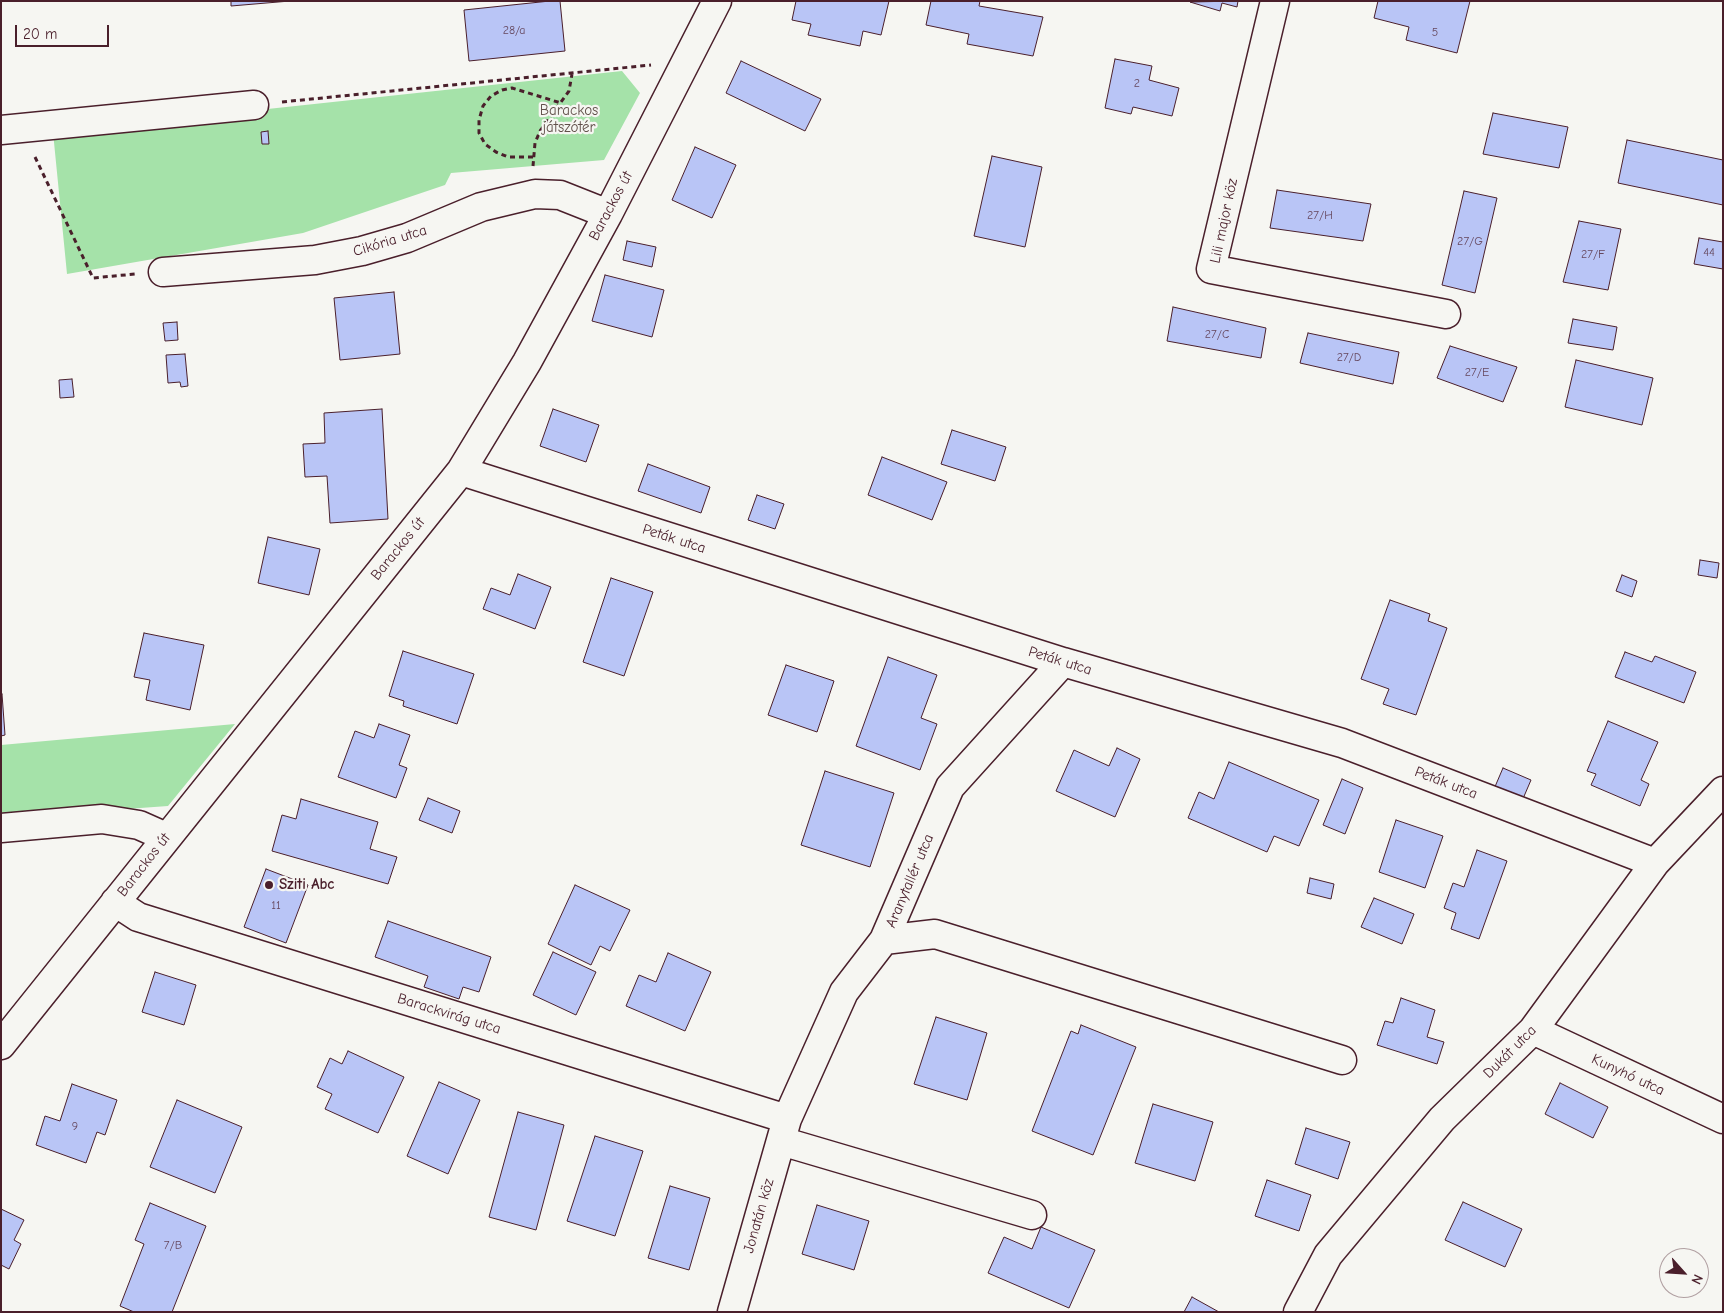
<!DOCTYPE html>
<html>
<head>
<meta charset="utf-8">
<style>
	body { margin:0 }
	#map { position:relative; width:1724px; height:1313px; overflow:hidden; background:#f6f6f2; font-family:"Comic Neue",sans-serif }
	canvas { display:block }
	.frame { position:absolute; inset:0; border:2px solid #4a1f2b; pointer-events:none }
	.north { position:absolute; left:1659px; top:1248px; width:50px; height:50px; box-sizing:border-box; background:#f6f6f2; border:1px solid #b1a0a2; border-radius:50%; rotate:116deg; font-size:14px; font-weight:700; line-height:20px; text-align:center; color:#4a1f2b }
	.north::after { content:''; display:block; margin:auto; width:18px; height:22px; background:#4a1f2b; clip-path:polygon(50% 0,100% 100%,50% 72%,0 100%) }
	.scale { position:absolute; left:15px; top:25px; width:94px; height:22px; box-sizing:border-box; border:2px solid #4a1f2b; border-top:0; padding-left:6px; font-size:15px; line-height:18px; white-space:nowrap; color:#4a1f2b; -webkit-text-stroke:4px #f6f6f2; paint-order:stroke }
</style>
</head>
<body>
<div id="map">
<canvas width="1724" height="1313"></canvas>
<div class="frame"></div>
<div class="north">N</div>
<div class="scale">20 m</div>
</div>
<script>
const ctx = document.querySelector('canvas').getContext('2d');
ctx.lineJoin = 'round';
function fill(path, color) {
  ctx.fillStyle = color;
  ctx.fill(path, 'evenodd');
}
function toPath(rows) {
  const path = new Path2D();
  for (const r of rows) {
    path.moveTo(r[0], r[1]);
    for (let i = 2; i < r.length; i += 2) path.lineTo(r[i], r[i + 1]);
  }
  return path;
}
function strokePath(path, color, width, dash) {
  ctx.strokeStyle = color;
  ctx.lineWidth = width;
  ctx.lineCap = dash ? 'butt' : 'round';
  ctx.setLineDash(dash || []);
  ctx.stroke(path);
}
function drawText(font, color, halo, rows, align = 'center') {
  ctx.font = font + ' "Comic Neue",sans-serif';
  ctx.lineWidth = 4.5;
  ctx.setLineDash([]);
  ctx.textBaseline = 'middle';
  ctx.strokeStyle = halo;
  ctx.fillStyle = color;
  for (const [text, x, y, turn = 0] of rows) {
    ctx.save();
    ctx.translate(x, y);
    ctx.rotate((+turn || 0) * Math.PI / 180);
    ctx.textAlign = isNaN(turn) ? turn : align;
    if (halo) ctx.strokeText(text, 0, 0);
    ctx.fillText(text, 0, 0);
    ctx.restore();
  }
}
fill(toPath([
	[622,71,640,93,604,160,451,173,445,185,303,233,67,274,53,132],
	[235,724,168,806,1,818,1,745]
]), '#a5e2a9');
const building = toPath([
	[231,1,290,1,231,6,231,1],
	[550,1,560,1,565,51,469,61,464,10,550,1],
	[796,1,889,1,881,35,863,31,860,46,808,35,811,24,792,20,796,1],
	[931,1,980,1,979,6,1043,17,1033,56,967,44,969,34,926,25,931,1],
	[1238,1,1237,7,1222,3,1220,11,1190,2,1238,1],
	[1378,1,1470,1,1457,53,1406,40,1409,27,1374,18,1378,1],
	[1115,59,1152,66,1149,80,1179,88,1172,116,1133,107,1131,114,1105,108,1115,59],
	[741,61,821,99,805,131,726,93,741,61],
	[1493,113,1568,127,1559,168,1483,154,1493,113],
	[268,131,269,144,262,144,261,132,268,131],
	[1627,140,1723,160,1723,205,1618,183,1627,140],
	[695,147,736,165,712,218,672,200,695,147],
	[992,156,1042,167,1025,247,974,236,992,156],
	[1277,190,1371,204,1363,241,1270,228,1277,190],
	[1464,191,1497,198,1475,293,1442,285,1464,191],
	[1579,221,1621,229,1608,290,1563,282,1579,221],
	[1699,238,1723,242,1723,269,1694,264,1699,238],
	[627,241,656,247,652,267,623,260,627,241],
	[605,275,664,290,652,337,592,321,605,275],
	[394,292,400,354,340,360,334,298,394,292],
	[1173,307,1266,328,1261,358,1167,341,1173,307],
	[1573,319,1617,327,1613,350,1568,343,1573,319],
	[177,322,178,340,165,341,163,323,177,322],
	[1308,333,1399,352,1393,384,1300,363,1308,333],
	[1450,346,1517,367,1503,402,1437,378,1450,346],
	[185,354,188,386,181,387,180,382,168,383,166,355,185,354],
	[1576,360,1653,378,1642,425,1565,407,1576,360],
	[72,379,74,397,60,398,59,380,72,379],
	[382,409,388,519,330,523,327,476,305,477,303,444,325,443,324,413,382,409],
	[553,409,599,425,586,462,540,446,553,409],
	[952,430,1006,447,995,481,941,464,952,430],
	[882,457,947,482,932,520,868,495,882,457],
	[648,464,710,487,701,513,638,491,648,464],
	[757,495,784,504,775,529,748,520,757,495],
	[268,537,320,549,309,595,258,583,268,537],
	[1700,560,1719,563,1717,578,1698,575,1700,560],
	[518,574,551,587,535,629,483,609,491,588,510,595,518,574],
	[1622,575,1637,581,1632,597,1616,591,1622,575],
	[611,578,653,592,624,676,583,662,611,578],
	[1390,600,1430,614,1428,621,1447,628,1416,715,1383,704,1389,689,1361,679,1390,600],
	[144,633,204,645,190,710,146,700,150,680,134,677,144,633],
	[403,651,474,674,457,724,403,706,404,701,389,696,403,651],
	[1625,652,1652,662,1655,656,1696,672,1684,703,1615,677,1625,652],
	[888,657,937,675,921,718,937,724,920,770,856,746,888,657],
	[786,665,834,681,817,732,768,715,786,665],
	[2,694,5,735,1,736,1,694,2,694],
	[1608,721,1658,742,1641,780,1649,784,1640,806,1591,785,1596,774,1587,771,1608,721],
	[379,724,410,735,399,765,407,768,396,798,338,777,355,731,374,738,379,724],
	[1117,748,1140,759,1115,817,1056,791,1074,750,1109,766,1117,748],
	[1229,762,1319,800,1299,846,1274,836,1267,852,1188,818,1199,792,1214,799,1229,762],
	[1503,768,1531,780,1522,801,1494,789,1503,768],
	[825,771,894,793,870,867,801,845,825,771],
	[1342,779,1363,788,1345,834,1323,825,1342,779],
	[428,798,460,811,452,833,419,820,428,798],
	[301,799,378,822,370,849,397,857,388,884,272,851,282,815,296,819,301,799],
	[1396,820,1443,836,1425,888,1379,872,1396,820],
	[1477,850,1507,861,1479,939,1451,929,1456,913,1444,908,1453,883,1464,887,1477,850],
	[266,869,308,885,286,943,244,927,266,869],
	[1310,878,1334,884,1331,899,1307,893,1310,878],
	[575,885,630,910,610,951,600,946,591,965,548,944,575,885],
	[1374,898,1414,914,1402,944,1361,927,1374,898],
	[388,921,491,957,479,992,463,987,459,999,424,987,428,976,375,957,388,921],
	[553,952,596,972,576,1015,533,995,553,952],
	[668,953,711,972,685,1031,626,1006,639,975,656,982,668,953],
	[155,972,196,985,184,1025,142,1012,155,972],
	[1401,998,1435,1010,1427,1037,1444,1042,1437,1064,1377,1045,1385,1021,1393,1023,1401,998],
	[936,1017,987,1033,967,1100,914,1084,936,1017],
	[1081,1025,1136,1047,1093,1155,1032,1131,1071,1031,1078,1034,1081,1025],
	[348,1051,404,1077,378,1133,325,1109,332,1094,317,1087,330,1058,342,1064,348,1051],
	[439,1082,480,1100,448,1174,407,1156,439,1082],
	[1560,1083,1608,1107,1593,1138,1545,1114,1560,1083],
	[72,1084,117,1100,105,1135,97,1132,86,1163,36,1145,45,1116,60,1121,72,1084],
	[177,1100,242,1127,215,1193,150,1167,177,1100],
	[1153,1104,1213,1122,1195,1181,1135,1163,1153,1104],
	[518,1112,564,1125,536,1230,489,1217,518,1112],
	[1306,1128,1350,1142,1338,1179,1295,1164,1306,1128],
	[595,1136,643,1151,615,1236,567,1221,595,1136],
	[1267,1180,1311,1195,1299,1231,1255,1216,1267,1180],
	[670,1186,710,1198,689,1270,648,1258,670,1186],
	[1463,1202,1522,1229,1505,1267,1445,1240,1463,1202],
	[150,1203,206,1226,172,1312,134,1312,120,1306,144,1244,135,1240,150,1203],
	[817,1205,869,1221,854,1270,802,1254,817,1205],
	[1,1209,24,1220,14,1240,21,1244,9,1269,1,1265,1,1209],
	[1041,1227,1095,1250,1069,1308,988,1273,1004,1237,1032,1249,1041,1227],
	[1192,1297,1219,1312,1184,1312,1192,1297]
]);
fill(building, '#b9c5f6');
strokePath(building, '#4a1f2b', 1);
const minor = toPath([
	[1275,1,1211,269,1446,314],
	[1,130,254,105],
	[163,272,315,260,362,251,407,238,481,207,535,194,560,195,608,214],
	[461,471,1063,662,1342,743,1655,863],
	[1,828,102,819,139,825,166,837],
	[115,902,138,917,787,1119],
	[884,940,935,934,1342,1060],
	[1533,1030,1723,1119],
	[1,1045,461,471,527,362,608,214,717,1],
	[781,1141,1032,1215],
	[732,1312,787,1119,844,992,884,940,950,787,1063,662],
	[1298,1312,1328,1255,1442,1119,1533,1030,1655,863,1723,791]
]);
strokePath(minor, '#4a1f2b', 31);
strokePath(toPath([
	[282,102,651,65],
	[35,157,93,278,135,274],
	[533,157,508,157,496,152,485,144,479,133,479,120,483,106,491,96,502,90,512,88,561,103],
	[533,166,535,143,540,131,569,91,572,74]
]), '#4a1f2b', 3, [5, 4]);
strokePath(minor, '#f6f6f2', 28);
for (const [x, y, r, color] of [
	[269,885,5,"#4a1f2b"]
]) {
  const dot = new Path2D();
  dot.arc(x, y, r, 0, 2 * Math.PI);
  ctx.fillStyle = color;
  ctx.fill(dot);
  strokePath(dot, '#f6f6f2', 2);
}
drawText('12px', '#66485e', null, [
	["28/a",514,31],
	["5",1435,33],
	["2",1137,84],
	["27/H",1320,216],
	["27/G",1470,242],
	["44",1709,253],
	["27/F",1593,255],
	["27/C",1217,335],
	["27/D",1349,358],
	["27/E",1477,373],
	["11",276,906],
	["9",75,1127],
	["7/B",173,1246]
]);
drawText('15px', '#61504a', '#f6f6f2', [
	["Barackos",569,111],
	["játszótér",569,128]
]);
drawText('15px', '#4a1f2b', '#f6f6f2', [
	["Barackos út",611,206,-62],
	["Lili major köz",1224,221,-78],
	["Cikória utca",390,241,-17],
	["Peták utca",674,539,18],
	["Barackos út",398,549,-51],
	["Peták utca",1060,661,17],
	["Peták utca",1446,783,21],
	["Barackos út",144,865,-52],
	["Aranytallér utca",910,881,-67],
	["Barackvirág utca",449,1014,17],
	["Dukát utca",1510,1052,-45],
	["Kunyhó utca",1628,1075,25],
	["Jonatán köz",759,1216,-74]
]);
drawText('bold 15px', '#4a1f2b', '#f6f6f2', [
	["Sziti Abc",279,885]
], 'left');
</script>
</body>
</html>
